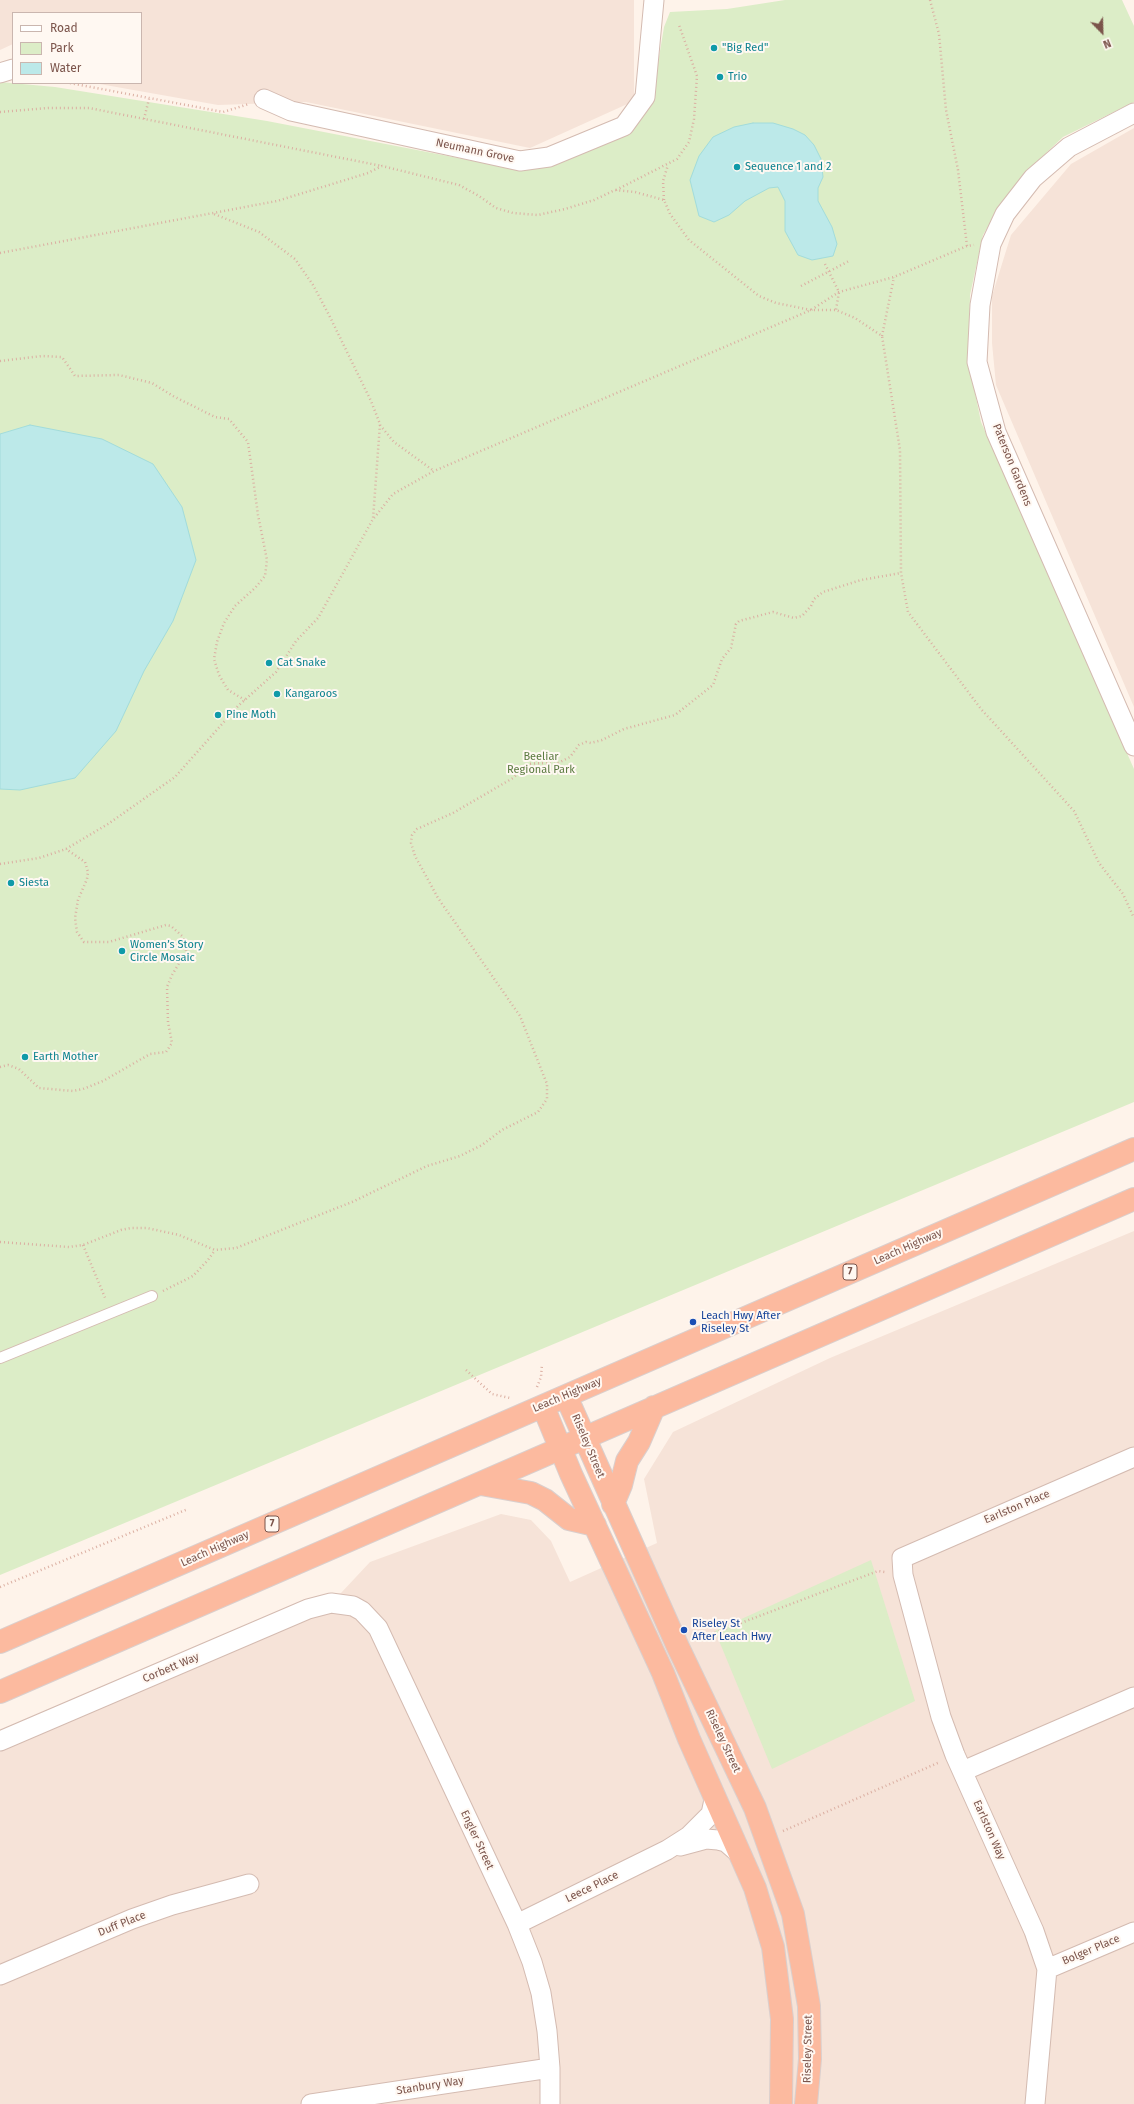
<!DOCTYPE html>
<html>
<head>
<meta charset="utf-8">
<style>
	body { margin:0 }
	#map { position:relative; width:1134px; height:2104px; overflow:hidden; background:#fef3ea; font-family:"Fira Sans",sans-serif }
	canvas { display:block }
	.legend { position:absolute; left:12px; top:12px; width:130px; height:72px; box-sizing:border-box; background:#fff8f2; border:1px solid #cab6af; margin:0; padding:5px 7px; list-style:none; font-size:12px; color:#7b544b }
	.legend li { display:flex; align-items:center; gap:8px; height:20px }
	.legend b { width:20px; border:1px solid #cab6af }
	.north { position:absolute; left:1082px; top:12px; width:40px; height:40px; -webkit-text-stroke:3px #fff8f2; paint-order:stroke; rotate:157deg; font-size:11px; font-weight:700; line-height:16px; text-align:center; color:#7b544b }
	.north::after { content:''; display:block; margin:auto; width:14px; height:18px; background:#7b544b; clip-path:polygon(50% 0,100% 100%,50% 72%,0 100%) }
</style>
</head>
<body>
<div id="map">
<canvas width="1134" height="2104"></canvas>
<ul class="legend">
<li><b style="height:5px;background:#fff"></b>Road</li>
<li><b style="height:11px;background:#dcedc7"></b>Park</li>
<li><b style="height:11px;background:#bce9e9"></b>Water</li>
</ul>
<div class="north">N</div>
</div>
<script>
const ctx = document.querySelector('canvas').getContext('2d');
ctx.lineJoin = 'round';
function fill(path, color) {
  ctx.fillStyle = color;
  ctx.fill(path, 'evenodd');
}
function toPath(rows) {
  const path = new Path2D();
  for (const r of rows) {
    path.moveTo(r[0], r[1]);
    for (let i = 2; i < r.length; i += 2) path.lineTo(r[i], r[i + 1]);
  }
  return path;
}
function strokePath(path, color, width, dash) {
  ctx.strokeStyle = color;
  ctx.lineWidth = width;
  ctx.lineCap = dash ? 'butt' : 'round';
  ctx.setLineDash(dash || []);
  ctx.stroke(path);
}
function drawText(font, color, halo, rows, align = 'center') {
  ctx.font = font + ' "Fira Sans",sans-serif';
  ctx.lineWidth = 4;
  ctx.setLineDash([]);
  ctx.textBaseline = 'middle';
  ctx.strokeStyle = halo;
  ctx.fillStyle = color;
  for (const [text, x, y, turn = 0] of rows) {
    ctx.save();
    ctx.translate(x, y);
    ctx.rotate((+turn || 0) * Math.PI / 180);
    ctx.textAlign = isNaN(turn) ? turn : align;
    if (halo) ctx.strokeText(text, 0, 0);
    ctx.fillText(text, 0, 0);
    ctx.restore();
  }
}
fill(toPath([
	[0,0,634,0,634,101,530,148,306,102,218,105,94,83,141,83,141,13,13,13,13,44,0,50],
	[1134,128,1134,707,996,385,992,343,992,296,1011,235,1071,164],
	[1134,1231,1134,2104,0,2104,0,1732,341,1593,370,1562,501,1514,531,1520,551,1541,570,1582,657,1543,644,1479,673,1432,830,1358]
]), '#f6e3d8');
fill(toPath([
	[785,0,1122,0,1134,26,1134,102,1063,137,1027,171,999,207,983,235,970,295,969,363,981,422,1134,769,1134,1102,0,1575,0,82,55,87,267,121,515,169,547,166,652,99,664,27,670,12,727,9],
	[871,1560,915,1701,772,1769,715,1631]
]), '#dcedc7');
const water = toPath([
	[753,123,773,123,793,129,805,135,814,145,821,159,823,177,818,188,818,201,832,227,837,244,833,256,812,260,798,255,785,231,785,201,778,187,769,188,745,201,729,215,714,222,699,216,690,180,699,156,713,137,734,127,753,123],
	[30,425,102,439,153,464,182,507,196,560,173,621,144,671,116,731,75,778,20,790,0,789,0,434,30,425]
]);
fill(water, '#bce9e9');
strokePath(water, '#a2dcdb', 1);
const service = toPath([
	[0,1358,152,1296]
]);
const minor = toPath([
	[0,73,13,69],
	[264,99,291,111,520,161,549,157,624,126,645,97,654,0],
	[1134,113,1069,147,1033,178,1005,214,991,244,980,305,977,362,996,432,1134,746],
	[0,1741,308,1609,331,1603,353,1606,362,1611,378,1628,517,1924,532,1962,541,1993,547,2031,550,2068,550,2104],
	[963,1771,1134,1697],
	[680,1846,706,1839,718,1840,726,1842,742,1856],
	[517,1924,667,1850,689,1836,711,1814,715,1795],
	[1047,1969,1134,1932],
	[0,1975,132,1919,172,1905,249,1884],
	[311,2104,550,2068],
	[1035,2104,1047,1969,1034,1931,955,1755,941,1717,903,1575,902,1558,1134,1457]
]);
const trunk = toPath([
	[566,1396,678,1647,755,1808,793,1914,809,2006,810,2059,806,2104],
	[543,1406,571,1474,663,1673,689,1739,755,1888,773,1947,782,2019,781,2104],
	[481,1484,531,1493,545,1500,569,1519,595,1525],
	[613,1504,621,1485,627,1461,639,1442,654,1407],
	[0,1642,1134,1149],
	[0,1692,1134,1199]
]);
strokePath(service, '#d4bbb1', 12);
strokePath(minor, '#d4bbb1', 21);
strokePath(trunk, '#dacfcd', 24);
strokePath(toPath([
	[930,0,939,34,946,110,958,170,967,246],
	[70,83,223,112,249,104],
	[0,112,48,108,89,108,382,166],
	[144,119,149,99],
	[616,190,677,159,689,142,694,119,697,76,679,25],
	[664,200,663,181,668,165],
	[0,253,277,201,368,173,382,166,459,185,479,196,496,208,513,213,538,215,565,209,594,200,615,190,635,192,664,200,670,214,689,240,759,296,776,303,811,310,836,310,855,318,882,336,900,450,901,573,908,612,981,709,1074,811,1099,863,1123,894,1134,918],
	[825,264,839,292,836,310],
	[801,286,849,261],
	[882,336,894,277],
	[0,361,42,356,62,357,75,376,119,375,152,383,173,396,215,417,229,419,248,442,258,515,267,560,265,576,255,588,235,606,224,623,217,642,214,659,219,675,228,690,245,700],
	[380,425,394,442,434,471],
	[374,518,393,494,434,471,811,310,839,292,894,277,967,246,974,245],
	[0,864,39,858,66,849,108,824,175,777,238,706,276,672,296,641,318,618,373,519,380,424,371,401,329,315,313,285,295,259,259,232,214,214],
	[0,1067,8,1065,19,1069,39,1088,73,1091,83,1089,103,1081,150,1054,166,1052,172,1043,168,1022,167,987,172,975,186,952,186,944,182,936,171,926,166,925,109,942,84,942,77,932,75,918,78,900,87,879,88,872,85,862,66,849],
	[0,1242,69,1247,83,1245,121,1230,131,1228,147,1228,179,1235,215,1250,236,1248,352,1202,427,1166,460,1156,482,1145,502,1130,538,1112,547,1099,547,1084,520,1016,438,898,415,856,411,843,412,835,417,829,453,813,513,778,528,764,541,763,556,764,570,757,579,745,586,742,591,743,602,740,624,729,675,715,713,685,722,659,731,648,736,624,739,621,773,612,794,618,802,616,811,606,814,599,823,592,861,580,901,573],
	[83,1245,106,1300],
	[163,1291,193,1276,208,1260,215,1250],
	[466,1370,492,1394,510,1398],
	[537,1387,541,1377,542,1364],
	[0,1587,188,1509],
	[696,1640,878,1571,885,1572],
	[783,1831,940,1762]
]), '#dbafa2', 2.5, [1, 3]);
strokePath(service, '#fff', 10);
strokePath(minor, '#fff', 19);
strokePath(trunk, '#fcba9f', 22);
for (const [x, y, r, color] of [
	[714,48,4,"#0f9aa8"],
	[720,77,4,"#0f9aa8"],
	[737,167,4,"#0f9aa8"],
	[269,663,4,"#0f9aa8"],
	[277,694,4,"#0f9aa8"],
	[218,715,4,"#0f9aa8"],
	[11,883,4,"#0f9aa8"],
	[122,951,4,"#0f9aa8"],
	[25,1057,4,"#0f9aa8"],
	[693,1322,4,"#1a4fb4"],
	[684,1630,4,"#1a4fb4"]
]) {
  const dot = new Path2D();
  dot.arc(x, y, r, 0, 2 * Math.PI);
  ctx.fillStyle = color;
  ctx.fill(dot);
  strokePath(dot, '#fff8f2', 1.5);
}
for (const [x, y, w] of [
	[850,1272,14],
	[272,1524,14]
]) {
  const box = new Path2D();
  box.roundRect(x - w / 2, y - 8, w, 16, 3);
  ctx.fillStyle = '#fff8f2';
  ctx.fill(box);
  strokePath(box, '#7b544b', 1);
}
drawText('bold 10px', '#7b544b', null, [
	["7",850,1272],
	["7",272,1524]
]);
drawText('11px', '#0d838f', '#fff8f2', [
	["\"Big Red\"",722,48],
	["Trio",728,77],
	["Sequence 1 and 2",745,167],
	["Cat Snake",277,663],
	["Kangaroos",285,694],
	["Pine Moth",226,715],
	["Siesta",19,883],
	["Women’s Story",130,945],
	["Circle Mosaic",130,958],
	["Earth Mother",33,1057]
], 'left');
drawText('11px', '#7b544b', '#fff8f2', [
	["Neumann Grove",475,151,12],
	["Paterson Gardens",1012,465,68],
	["Leach Highway",908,1247,-24],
	["Leach Highway",567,1395,-23],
	["Riseley Street",588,1446,67],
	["Earlston Place",1017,1507,-23],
	["Leach Highway",215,1549,-24],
	["Corbett Way",171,1668,-23],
	["Riseley Street",723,1741,65],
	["Earlston Way",989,1830,66],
	["Engler Street",477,1840,65],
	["Leece Place",592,1887,-26],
	["Duff Place",122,1924,-22],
	["Bolger Place",1091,1950,-23],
	["Riseley Street",808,2049,-89],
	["Stanbury Way",430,2086,-9]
]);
drawText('11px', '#5a7a3f', '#fff8f2', [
	["Beeliar",541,757],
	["Regional Park",541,770]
]);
drawText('11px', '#164399', '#fff8f2', [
	["Leach Hwy After",701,1316],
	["Riseley St",701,1329],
	["Riseley St",692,1624],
	["After Leach Hwy",692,1637]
], 'left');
</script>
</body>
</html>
